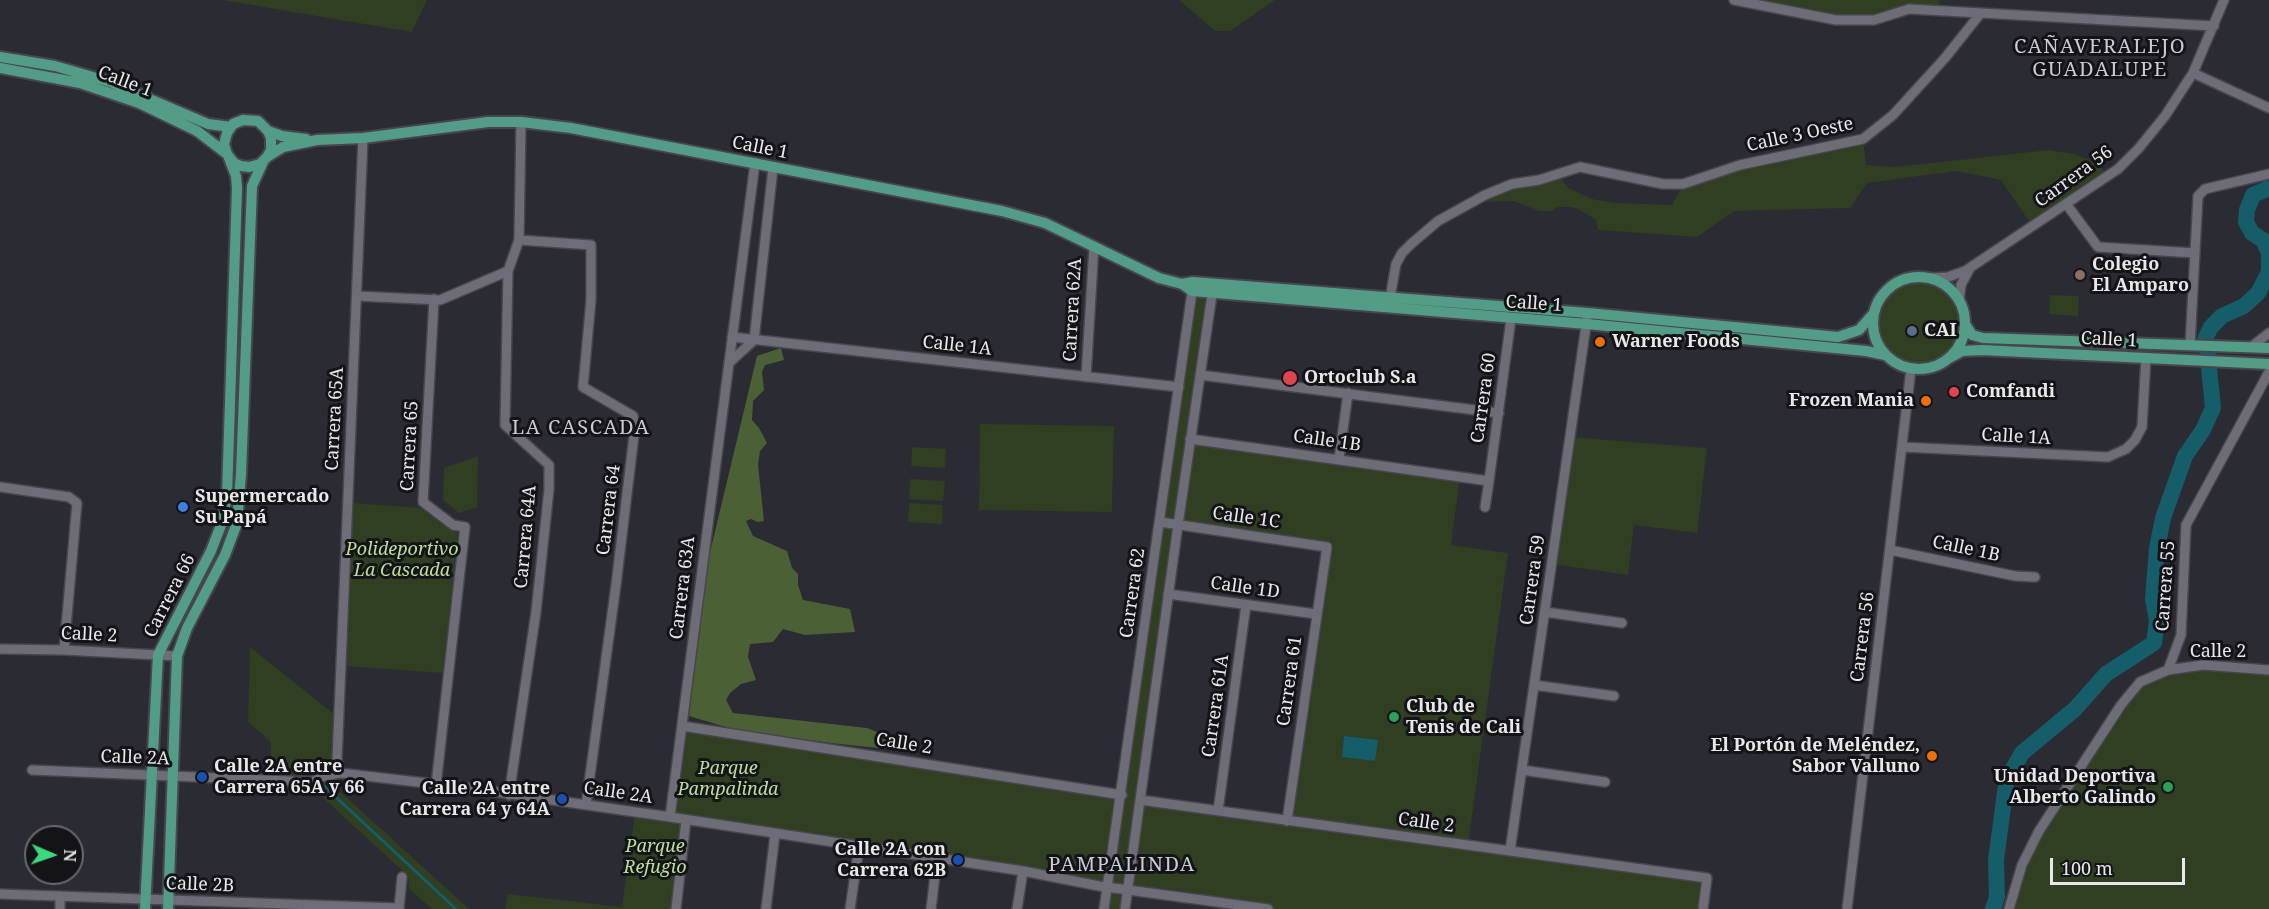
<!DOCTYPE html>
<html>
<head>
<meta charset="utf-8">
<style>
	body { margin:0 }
	#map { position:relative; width:2269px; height:909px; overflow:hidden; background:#2b2b33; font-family:"Noto Serif",serif }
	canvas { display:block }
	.north { position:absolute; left:24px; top:825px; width:60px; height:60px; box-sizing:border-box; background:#141418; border:2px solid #68686d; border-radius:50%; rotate:92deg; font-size:16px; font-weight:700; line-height:24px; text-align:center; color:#e7e7ec }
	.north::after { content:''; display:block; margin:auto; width:21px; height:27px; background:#3dd77e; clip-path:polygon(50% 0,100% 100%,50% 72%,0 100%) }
	.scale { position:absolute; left:2050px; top:858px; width:135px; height:27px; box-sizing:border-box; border:3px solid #e7e7ec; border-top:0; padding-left:8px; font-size:18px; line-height:21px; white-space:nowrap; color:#e7e7ec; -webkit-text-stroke:4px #141418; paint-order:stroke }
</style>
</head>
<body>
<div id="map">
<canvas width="2269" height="909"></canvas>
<div class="north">N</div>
<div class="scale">100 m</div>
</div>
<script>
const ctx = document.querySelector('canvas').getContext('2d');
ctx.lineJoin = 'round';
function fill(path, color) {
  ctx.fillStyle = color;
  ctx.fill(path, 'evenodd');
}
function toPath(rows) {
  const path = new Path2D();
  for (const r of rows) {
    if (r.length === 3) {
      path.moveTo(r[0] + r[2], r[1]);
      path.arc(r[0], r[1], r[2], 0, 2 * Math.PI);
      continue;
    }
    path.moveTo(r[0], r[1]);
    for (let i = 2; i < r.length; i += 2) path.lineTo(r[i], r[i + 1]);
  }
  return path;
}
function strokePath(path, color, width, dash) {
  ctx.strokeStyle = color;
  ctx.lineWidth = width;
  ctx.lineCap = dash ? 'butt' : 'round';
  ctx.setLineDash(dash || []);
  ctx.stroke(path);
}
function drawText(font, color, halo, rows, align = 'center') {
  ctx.font = font + ' "Noto Serif",serif';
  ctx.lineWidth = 6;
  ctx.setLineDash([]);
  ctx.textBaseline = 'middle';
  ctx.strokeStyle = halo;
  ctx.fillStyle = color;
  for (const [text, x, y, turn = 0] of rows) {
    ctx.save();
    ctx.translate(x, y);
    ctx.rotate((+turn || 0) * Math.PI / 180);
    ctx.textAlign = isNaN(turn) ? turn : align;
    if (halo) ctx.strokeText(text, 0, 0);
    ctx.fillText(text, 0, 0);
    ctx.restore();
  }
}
fill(toPath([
	[222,0,427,0,412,32],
	[1179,0,1275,0,1230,31,1215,31],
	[1734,0,1940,0,1938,10,1909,9,1874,20,1836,20],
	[1863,139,1866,165,1895,167,2049,150,2074,154,2097,163,2108,176,2033,227,2001,180,1956,171,1867,183,1850,208,1734,211,1697,237,1598,230,1596,220,1580,210,1571,207,1558,207,1552,211,1539,211,1514,201,1478,202,1485,195,1558,174,1568,188,1592,199,1616,203,1672,205,1683,184],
	[1919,323,46],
	[1192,291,1213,293,1190,439,1460,477,1451,545,1508,553,1468,845,1707,878,1703,909,1268,909,1128,889,1125,909,1104,909,1108,887,687,820,676,909,505,909,508,894,622,907,635,813,670,817,682,726,1121,795],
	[1178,525,1327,547,1287,820,1140,800],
	[2050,295,2079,296,2078,316,2049,314],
	[980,424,1114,426,1112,512,979,510],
	[1570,437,1707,448,1697,533,1634,525,1628,575,1552,564],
	[912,447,946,449,945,468,911,466],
	[478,456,477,507,459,513,443,500,444,468],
	[910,479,945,481,943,501,909,499],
	[352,503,420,508,450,530,458,533,443,673,345,666],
	[909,503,943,505,942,524,908,522],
	[250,647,339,718,340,773,324,777,469,909,432,909,409,889,408,876,305,781,269,779,271,742,248,722],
	[2203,665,2269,670,2269,909,2009,909,2022,865,2140,682]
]), '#303e21');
fill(toPath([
	[781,348,784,360,765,365,762,372,764,390,753,401,752,420,759,428,767,443,760,451,758,465,764,521,758,522,751,519,746,521,753,536,787,551,792,568,798,574,798,585,803,600,850,609,855,632,805,635,783,629,773,642,750,644,748,657,756,680,741,684,730,693,726,700,733,713,867,728,887,736,896,750,831,743,736,730,689,716,707,565,757,356]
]), '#4c6035');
fill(toPath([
	[1344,736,1378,740,1375,761,1342,757]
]), '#145d69');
strokePath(toPath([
	[324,786,456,909]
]), '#145d69', 3);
strokePath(toPath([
	[1993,909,1997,897,1996,860,2006,785,2010,774,2022,753,2075,709,2106,674,2154,643,2157,621,2153,599,2157,548,2163,518,2185,456,2203,430,2213,408,2206,337,2211,327,2222,316,2244,306,2258,293,2269,272,2269,253,2263,240,2252,233,2246,222,2247,210,2253,195,2269,188]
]), '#145d69', 16);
const minor = toPath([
	[1734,0,1836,20,1874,20,1909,9,2214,26],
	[2193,73,2269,108],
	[2067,205,2098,247,2195,253],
	[519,240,591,245,591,300,583,387,633,416,635,427,616,585,586,805],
	[1930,278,1948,277,1965,271,2118,169,2139,148,2165,116,2193,73,2224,0],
	[357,296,440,300,508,271],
	[1390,298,1396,264,1402,253,1411,244,1438,221,1485,195,1512,184,1539,180,1580,167,1663,184,1683,184,1740,165,1863,139,1893,115,1945,58,1980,14],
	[434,299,423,502,453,525,465,527,436,785],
	[1959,301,1961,285,1969,270],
	[732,337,1179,387],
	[2190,345,2198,196,2205,189,2269,174],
	[2251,347,2269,333],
	[729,363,754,340,773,168],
	[1200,375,1499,413],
	[1086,377,1094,246],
	[1190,439,1489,481,1511,319],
	[1902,447,2108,457,2126,449,2135,440,2142,427,2146,358],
	[1339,459,1348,393],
	[0,487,69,497,77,503,64,650],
	[1485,507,1489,481],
	[1160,522,1327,547,1287,821],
	[1890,550,2015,576,2035,577],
	[1168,594,1316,614],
	[1545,612,1622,623],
	[0,649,64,650,177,656],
	[2168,670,2181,635,2186,525,2269,372],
	[1534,685,1614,696],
	[682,726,1122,795],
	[32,770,312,782,324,776,340,773,469,788,670,817,1023,871,1099,886,1268,909],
	[1522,770,1605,782],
	[340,773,337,760,363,138],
	[509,795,536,612,549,489,549,465,505,425,508,271,519,240,521,122],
	[1140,800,1707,878,1703,909],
	[1218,811,1246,605],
	[670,817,755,163],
	[1510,851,1587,319],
	[0,894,399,908],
	[60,896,60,909],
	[399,909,402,877],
	[676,909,686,820],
	[766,909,775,834],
	[850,909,859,847],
	[931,909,937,859],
	[1017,909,1023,871],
	[1104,909,1193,285],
	[1125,909,1178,525,1213,288],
	[1847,909,1911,369],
	[2009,909,2022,865,2039,831,2121,705,2140,682,2168,670,2203,665,2269,670]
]);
const major = toPath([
	[0,57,55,66,110,82,208,124,231,127],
	[0,68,80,83,139,103,197,131,227,154],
	[268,131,271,138,271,150,267,157,260,164,249,167,241,166,234,163,227,154,224,144,227,133,233,124,243,120,258,121,268,131,282,136,306,139],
	[267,157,283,147,317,140,363,138,488,122,521,122,571,128,1002,211,1045,223,1159,278,1182,284,1192,291,1587,324,1866,351,1885,355],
	[1919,323,46],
	[1182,284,1193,282,1588,313,1838,337,1859,330,1874,313],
	[1965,324,1972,335,1983,338,2269,348],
	[1949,358,1962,351,1982,350,2269,364],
	[145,909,158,655,211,551,223,520,227,495,237,188,236,176,229,158],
	[168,909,177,656,187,628,225,555,237,523,241,474,252,186,263,162]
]);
strokePath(minor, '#47464d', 12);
strokePath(major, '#47464d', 14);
strokePath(minor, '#6e6d77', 9);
strokePath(major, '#539d88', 10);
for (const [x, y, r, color] of [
	[2080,275,6,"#8d6e63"],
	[1912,331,6,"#5c6f8a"],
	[1600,342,6,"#e8710a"],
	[1290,378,8,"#e0444e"],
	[1954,392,6,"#e0444e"],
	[1926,401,6,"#e8710a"],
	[183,507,6,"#3f7fe0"],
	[1394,717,6,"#2e9e5b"],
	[1932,756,6,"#e8710a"],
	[202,777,6,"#1a4fb4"],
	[2168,787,6,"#2e9e5b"],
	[562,799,6,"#1a4fb4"],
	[958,860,6,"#1a4fb4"]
]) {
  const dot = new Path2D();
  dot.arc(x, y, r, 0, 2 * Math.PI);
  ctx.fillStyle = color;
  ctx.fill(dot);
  strokePath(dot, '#141418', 2);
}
drawText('18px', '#e7e7ec', '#141418', [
	["Calle 1",125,82,21],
	["Calle 3 Oeste",1800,135,-12],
	["Calle 1",760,148,11],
	["Carrera 56",2074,177,-36],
	["Calle 1",1534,304,4],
	["Carrera 62A",1073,310,-87],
	["Calle 1",2109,340,3],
	["Calle 1A",957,346,6],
	["Carrera 60",1484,398,-82],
	["Carrera 65A",335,419,-87],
	["Calle 1A",2016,437,3],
	["Calle 1B",1327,441,8],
	["Carrera 65",410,446,-87],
	["Carrera 64",609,510,-83],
	["Calle 1C",1246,518,8],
	["Carrera 64A",526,537,-85],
	["Calle 1B",1966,549,12],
	["Carrera 59",1533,580,-82],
	["Carrera 55",2166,586,-86],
	["Carrera 63A",683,588,-83],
	["Calle 1D",1245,588,8],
	["Carrera 62",1133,593,-82],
	["Carrera 66",170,596,-63],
	["Calle 2",89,635,3],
	["Carrera 56",1863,637,-83],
	["Calle 2",2218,652],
	["Carrera 61",1290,681,-82],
	["Carrera 61A",1216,706,-82],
	["Calle 2",904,744,9],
	["Calle 2A",135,758,2],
	["Calle 2A",618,793,8],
	["Calle 2",1426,823,8],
	["Calle 2B",200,885,2]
]);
drawText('bold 18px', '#e7e7ec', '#141418', [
	["Colegio",2092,265],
	["El Amparo",2092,286],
	["CAI",1924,331],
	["Warner Foods",1612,342],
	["Ortoclub S.a",1304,378],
	["Comfandi",1966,392],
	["Frozen Mania",1914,401,"right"],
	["Supermercado",195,497],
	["Su Papá",195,518],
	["Club de",1406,707],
	["Tenis de Cali",1406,728],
	["El Portón de Meléndez,",1920,746,"right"],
	["Sabor Valluno",1920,767,"right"],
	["Calle 2A entre",214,767],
	["Carrera 65A y 66",214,788],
	["Unidad Deportiva",2156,777,"right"],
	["Alberto Galindo",2156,798,"right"],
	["Calle 2A entre",550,789,"right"],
	["Carrera 64 y 64A",550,810,"right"],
	["Calle 2A con",946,850,"right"],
	["Carrera 62B",946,871,"right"]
], 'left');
drawText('italic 18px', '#bddf99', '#141418', [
	["Polideportivo",402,550],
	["La Cascada",402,571],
	["Parque",728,769],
	["Pampalinda",728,790],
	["Parque",655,847],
	["Refugio",655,868]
]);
ctx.letterSpacing = '1.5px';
drawText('20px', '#cbcbd6', '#141418', [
	["CAÑAVERALEJO",2100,47],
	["GUADALUPE",2100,70],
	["LA CASCADA",581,428],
	["PAMPALINDA",1122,865]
]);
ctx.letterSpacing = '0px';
</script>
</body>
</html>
